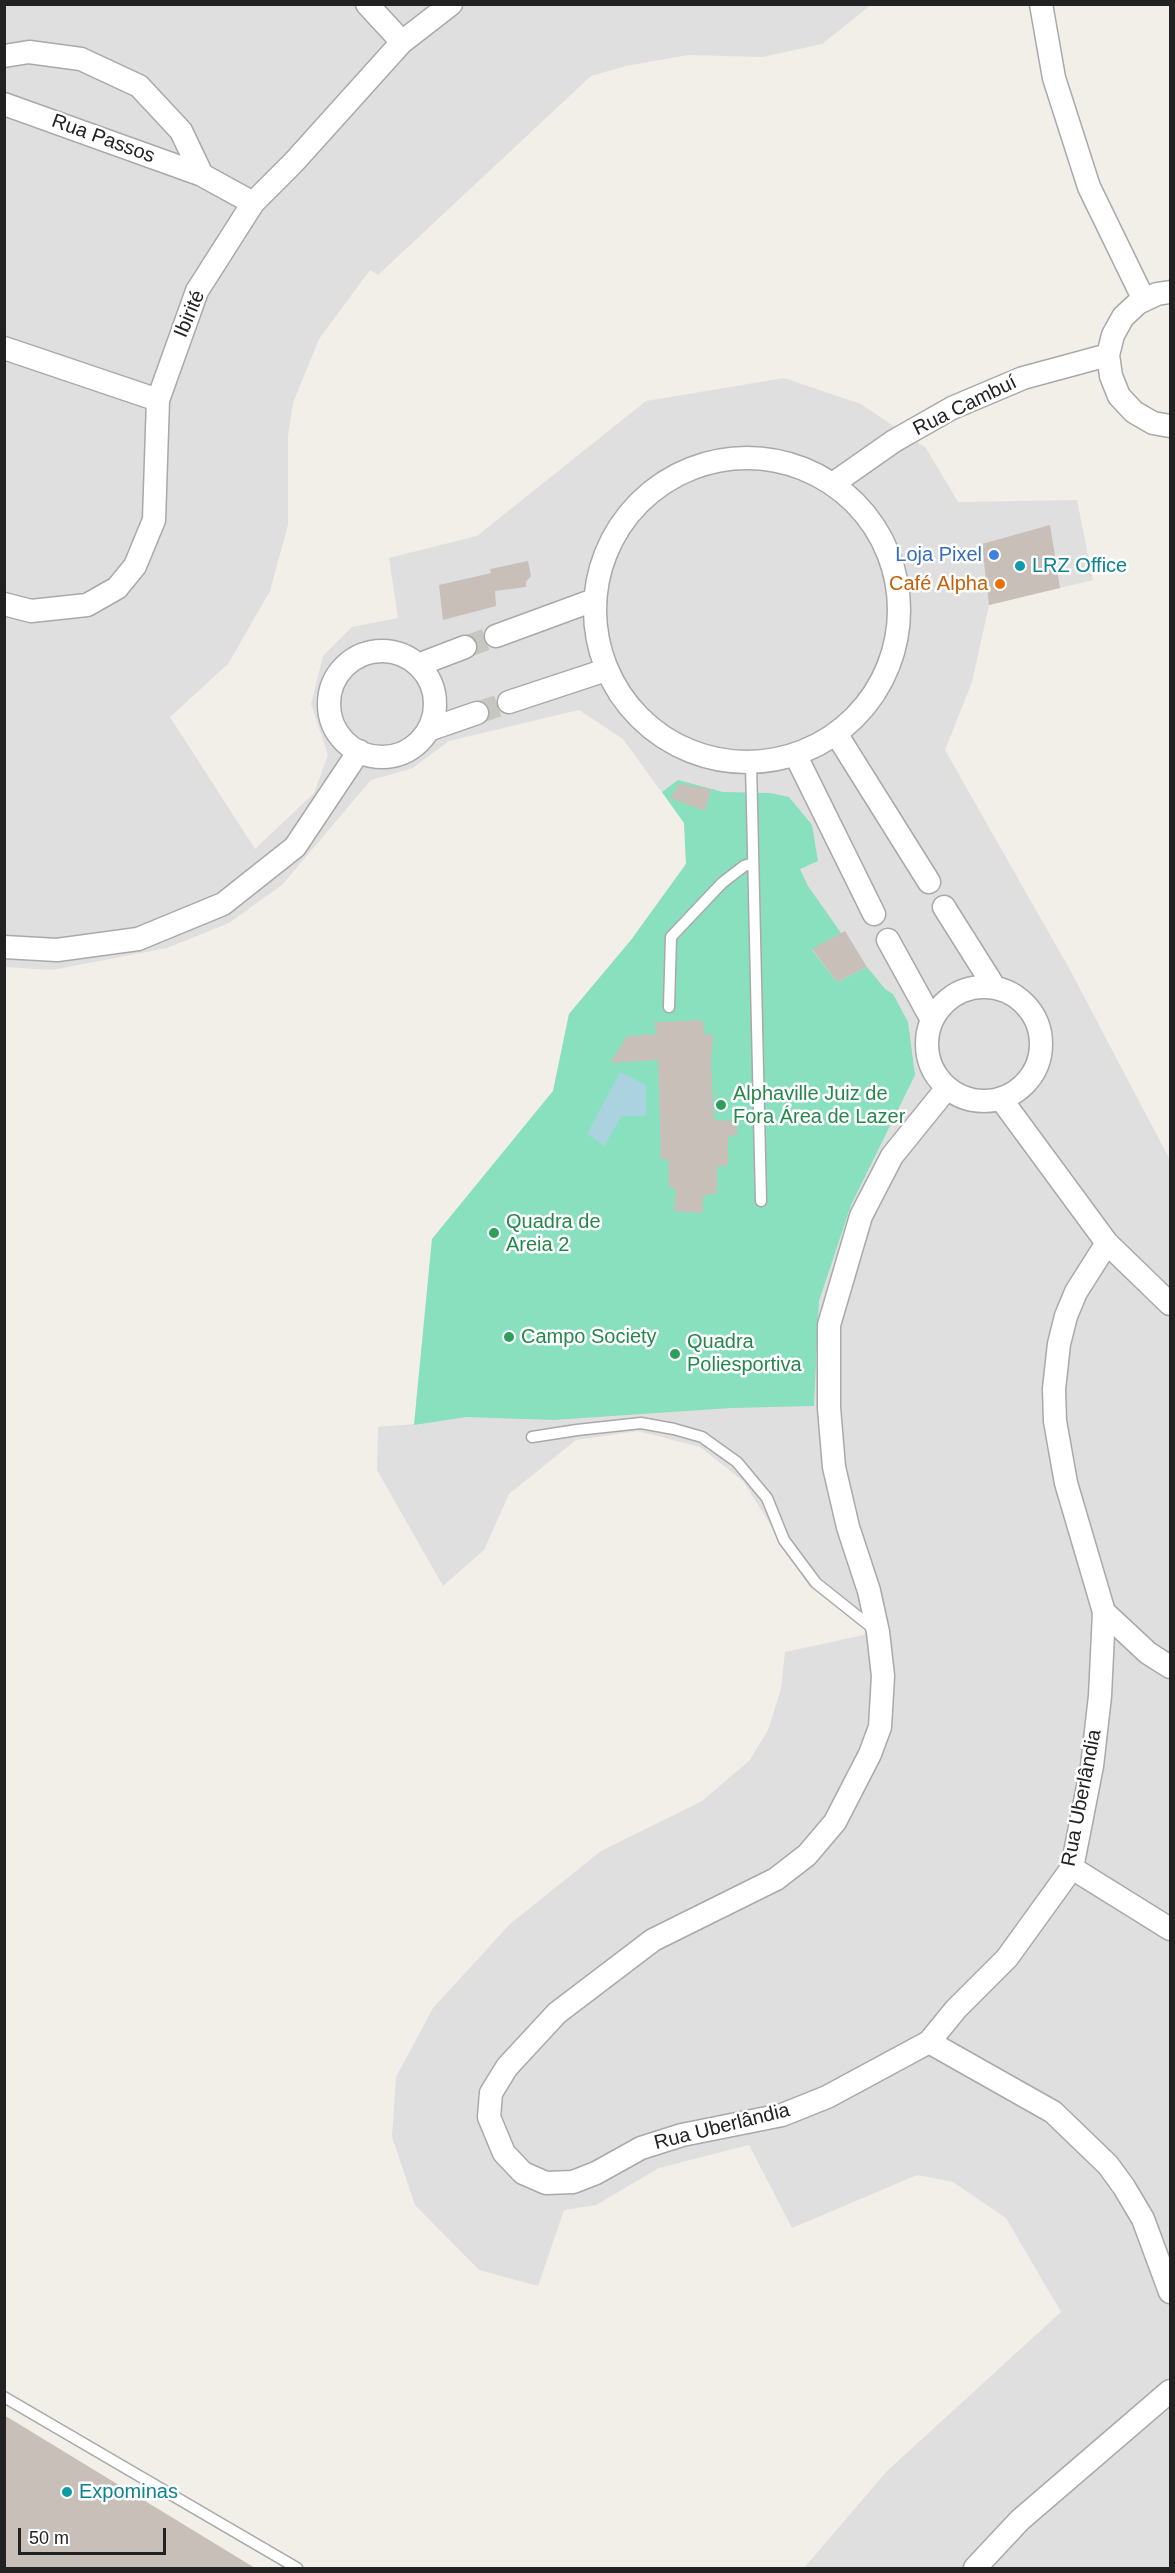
<!DOCTYPE html>
<html>
<head>
<meta charset="utf-8">
<style>
	body { margin:0 }
	#map { position:relative; width:1175px; height:2573px; overflow:hidden; background:#f2efe9; font-family:Arial,sans-serif }
	canvas { display:block }
	.frame { position:absolute; inset:0; border:6px solid #222; pointer-events:none }
	.scale { position:absolute; left:18px; top:2528px; width:148px; height:27px; box-sizing:border-box; border:3px solid #222; border-top:0; padding-left:8px; font-size:18px; line-height:21px; white-space:nowrap; color:#222; -webkit-text-stroke:4px #fff; paint-order:stroke }
</style>
</head>
<body>
<div id="map">
<canvas width="1175" height="2573"></canvas>
<div class="frame"></div>
<div class="scale">50 m</div>
</div>
<script>
const ctx = document.querySelector('canvas').getContext('2d');
ctx.lineJoin = 'round';
function fill(path, color) {
  ctx.fillStyle = color;
  ctx.fill(path, 'evenodd');
}
function toPath(rows) {
  const path = new Path2D();
  for (const r of rows) {
    if (r.length === 3) {
      path.moveTo(r[0] + r[2], r[1]);
      path.arc(r[0], r[1], r[2], 0, 2 * Math.PI);
      continue;
    }
    path.moveTo(r[0], r[1]);
    for (let i = 2; i < r.length; i += 2) path.lineTo(r[i], r[i + 1]);
  }
  return path;
}
function strokePath(path, color, width, dash) {
  ctx.strokeStyle = color;
  ctx.lineWidth = width;
  ctx.lineCap = dash ? 'butt' : 'round';
  ctx.setLineDash(dash || []);
  ctx.stroke(path);
}
function drawText(font, color, halo, rows, align = 'center') {
  ctx.font = font + ' Arial,sans-serif';
  ctx.lineWidth = 5;
  ctx.setLineDash([]);
  ctx.textBaseline = 'middle';
  ctx.strokeStyle = halo;
  ctx.fillStyle = color;
  for (const [text, x, y, turn = 0] of rows) {
    ctx.save();
    ctx.translate(x, y);
    ctx.rotate((+turn || 0) * Math.PI / 180);
    ctx.textAlign = isNaN(turn) ? turn : align;
    if (halo) ctx.strokeText(text, 0, 0);
    ctx.fillText(text, 0, 0);
    ctx.restore();
  }
}
fill(toPath([
	[4,5,871,5,822,44,763,57,688,55,626,66,591,76,378,275,370,270,319,339,293,403,288,436,288,525,270,591,228,664,170,717,255,849,314,793,328,755,311,704,323,656,352,627,398,618,389,558,477,536,646,401,784,378,861,404,926,448,958,502,1077,500,1093,580,989,605,972,682,945,750,1070,970,1170,1160,1170,2568,804,2568,887,2471,1061,2312,1006,2218,953,2182,917,2175,792,2228,749,2145,659,2168,596,2205,564,2210,538,2286,479,2270,415,2205,392,2137,396,2077,433,2008,510,1924,601,1851,702,1801,750,1760,768,1730,781,1689,785,1652,864,1635,869,1625,809,1586,743,1481,700,1447,638,1431,576,1440,509,1494,484,1550,443,1586,377,1470,378,1427,414,1424,432,1239,553,1091,569,1014,631,940,686,864,684,823,623,739,579,710,449,741,413,768,371,780,282,885,229,923,167,948,52,970,5,967]
]), '#e0dfdf');
fill(toPath([
	[678,780,723,792,770,793,789,797,812,825,818,861,800,869,808,886,841,933,812,950,837,982,867,967,885,989,893,994,908,1022,915,1075,851,1205,819,1301,814,1406,731,1408,553,1420,466,1417,414,1425,432,1239,553,1091,569,1014,631,940,686,864,684,823,662,792]
]), '#88e0be');
fill(toPath([
	[620,1072,646,1085,646,1116,622,1116,604,1146,587,1134]
]), '#aad3df');
fill(toPath([
	[1050,525,1060,588,989,605,982,544],
	[528,561,531,576,526,582,526,587,495,591,496,606,443,620,439,585,491,573,490,569],
	[679,784,711,789,705,811,670,798],
	[845,931,867,967,837,982,812,949],
	[703,1020,704,1033,713,1035,711,1063,714,1120,736,1121,738,1134,728,1137,728,1165,717,1167,717,1193,703,1196,703,1213,674,1211,676,1189,669,1187,668,1159,661,1160,658,1060,610,1063,627,1036,656,1034,655,1022],
	[4,2415,255,2568,4,2568]
]), '#c7bfb8');
strokePath(toPath([
	[465,647,496,636],
	[477,713,509,702]
]), '#c8c6c1', 22, [22, 11]);
const service = toPath([
	[751,763,761,1201],
	[669,1007,671,937,722,883,744,866,753,863],
	[532,1437,577,1430,641,1423,674,1429,702,1437,737,1462,767,1498,784,1540,816,1583,875,1630],
	[4,2397,297,2568]
]);
const minor = toPath([
	[367,4,402,42],
	[1041,4,1054,78,1089,187,1144,300],
	[4,56,29,52,81,59,139,86,181,131,202,175],
	[4,104,202,175,253,203],
	[1170,292,1157,294,1138,303,1123,317,1113,335,1108,355,1111,376,1119,396,1134,412,1153,423,1170,426],
	[4,348,158,400],
	[747,610,152],
	[834,483,894,441,952,408,1023,378,1108,355],
	[4,604,31,611,87,605,117,588,135,566,154,520,158,400,197,291,253,203,294,162,402,42,451,4],
	[496,636,594,600],
	[382,704,53],
	[418,665,465,647],
	[509,702,606,670],
	[428,730,477,713],
	[837,735,929,882],
	[796,756,874,914],
	[944,907,995,988],
	[888,940,932,1020],
	[4,947,57,950,138,939,223,904,295,847,359,751],
	[984,1044,57],
	[947,1088,892,1156,861,1216,829,1325,829,1408,834,1467,848,1527,869,1591,878,1632,883,1676,880,1727,870,1754,835,1822,807,1855,776,1879,653,1940,557,2013,507,2067,491,2093,489,2117,504,2153,523,2173,546,2183,573,2182,596,2173,641,2148,682,2135,782,2115,827,2097,929,2042,956,2009,1007,1958,1072,1868,1092,1766,1100,1696,1104,1612,1066,1483,1055,1421,1054,1389,1059,1344,1066,1316,1076,1292,1107,1243],
	[1001,1099,1107,1243,1170,1304],
	[1104,1612,1148,1653,1170,1667],
	[1072,1868,1170,1929],
	[929,2042,1053,2112,1108,2165,1124,2187,1143,2219,1170,2292],
	[975,2568,1020,2520,1170,2391]
]);
strokePath(service, '#a9a9a9', 13);
strokePath(minor, '#a9a9a9', 25);
strokePath(service, '#fff', 10);
strokePath(minor, '#fff', 22);
for (const [x, y, r, color] of [
	[994,555,6,"#3f7fe0"],
	[1020,566,6,"#0f9aa8"],
	[1000,584,6,"#e8710a"],
	[721,1105,6,"#2e9e5b"],
	[494,1233,6,"#2e9e5b"],
	[509,1337,6,"#2e9e5b"],
	[675,1354,6,"#2e9e5b"],
	[67,2492,6,"#0f9aa8"]
]) {
  const dot = new Path2D();
  dot.arc(x, y, r, 0, 2 * Math.PI);
  ctx.fillStyle = color;
  ctx.fill(dot);
  strokePath(dot, '#fff', 2);
}
drawText('20px', '#222', '#fff', [
	["Rua Passos",103,139,20],
	["Ibirité",190,314,-67],
	["Rua Cambuí",965,406,-26],
	["Rua Uberlândia",1082,1798,-79],
	["Rua Uberlândia",722,2127,-14]
]);
drawText('20px', '#366cbe', '#fff', [
	["Loja Pixel",982,555]
], 'right');
drawText('20px', '#0d838f', '#fff', [
	["LRZ Office",1032,566],
	["Expominas",79,2492]
], 'left');
drawText('20px', '#c56008', '#fff', [
	["Café Alpha",988,584]
], 'right');
drawText('20px', '#27864d', '#fff', [
	["Alphaville Juiz de",733,1094],
	["Fora Área de Lazer",733,1117],
	["Quadra de",506,1222],
	["Areia 2",506,1245],
	["Campo Society",521,1337],
	["Quadra",687,1342],
	["Poliesportiva",687,1365]
], 'left');
</script>
</body>
</html>
